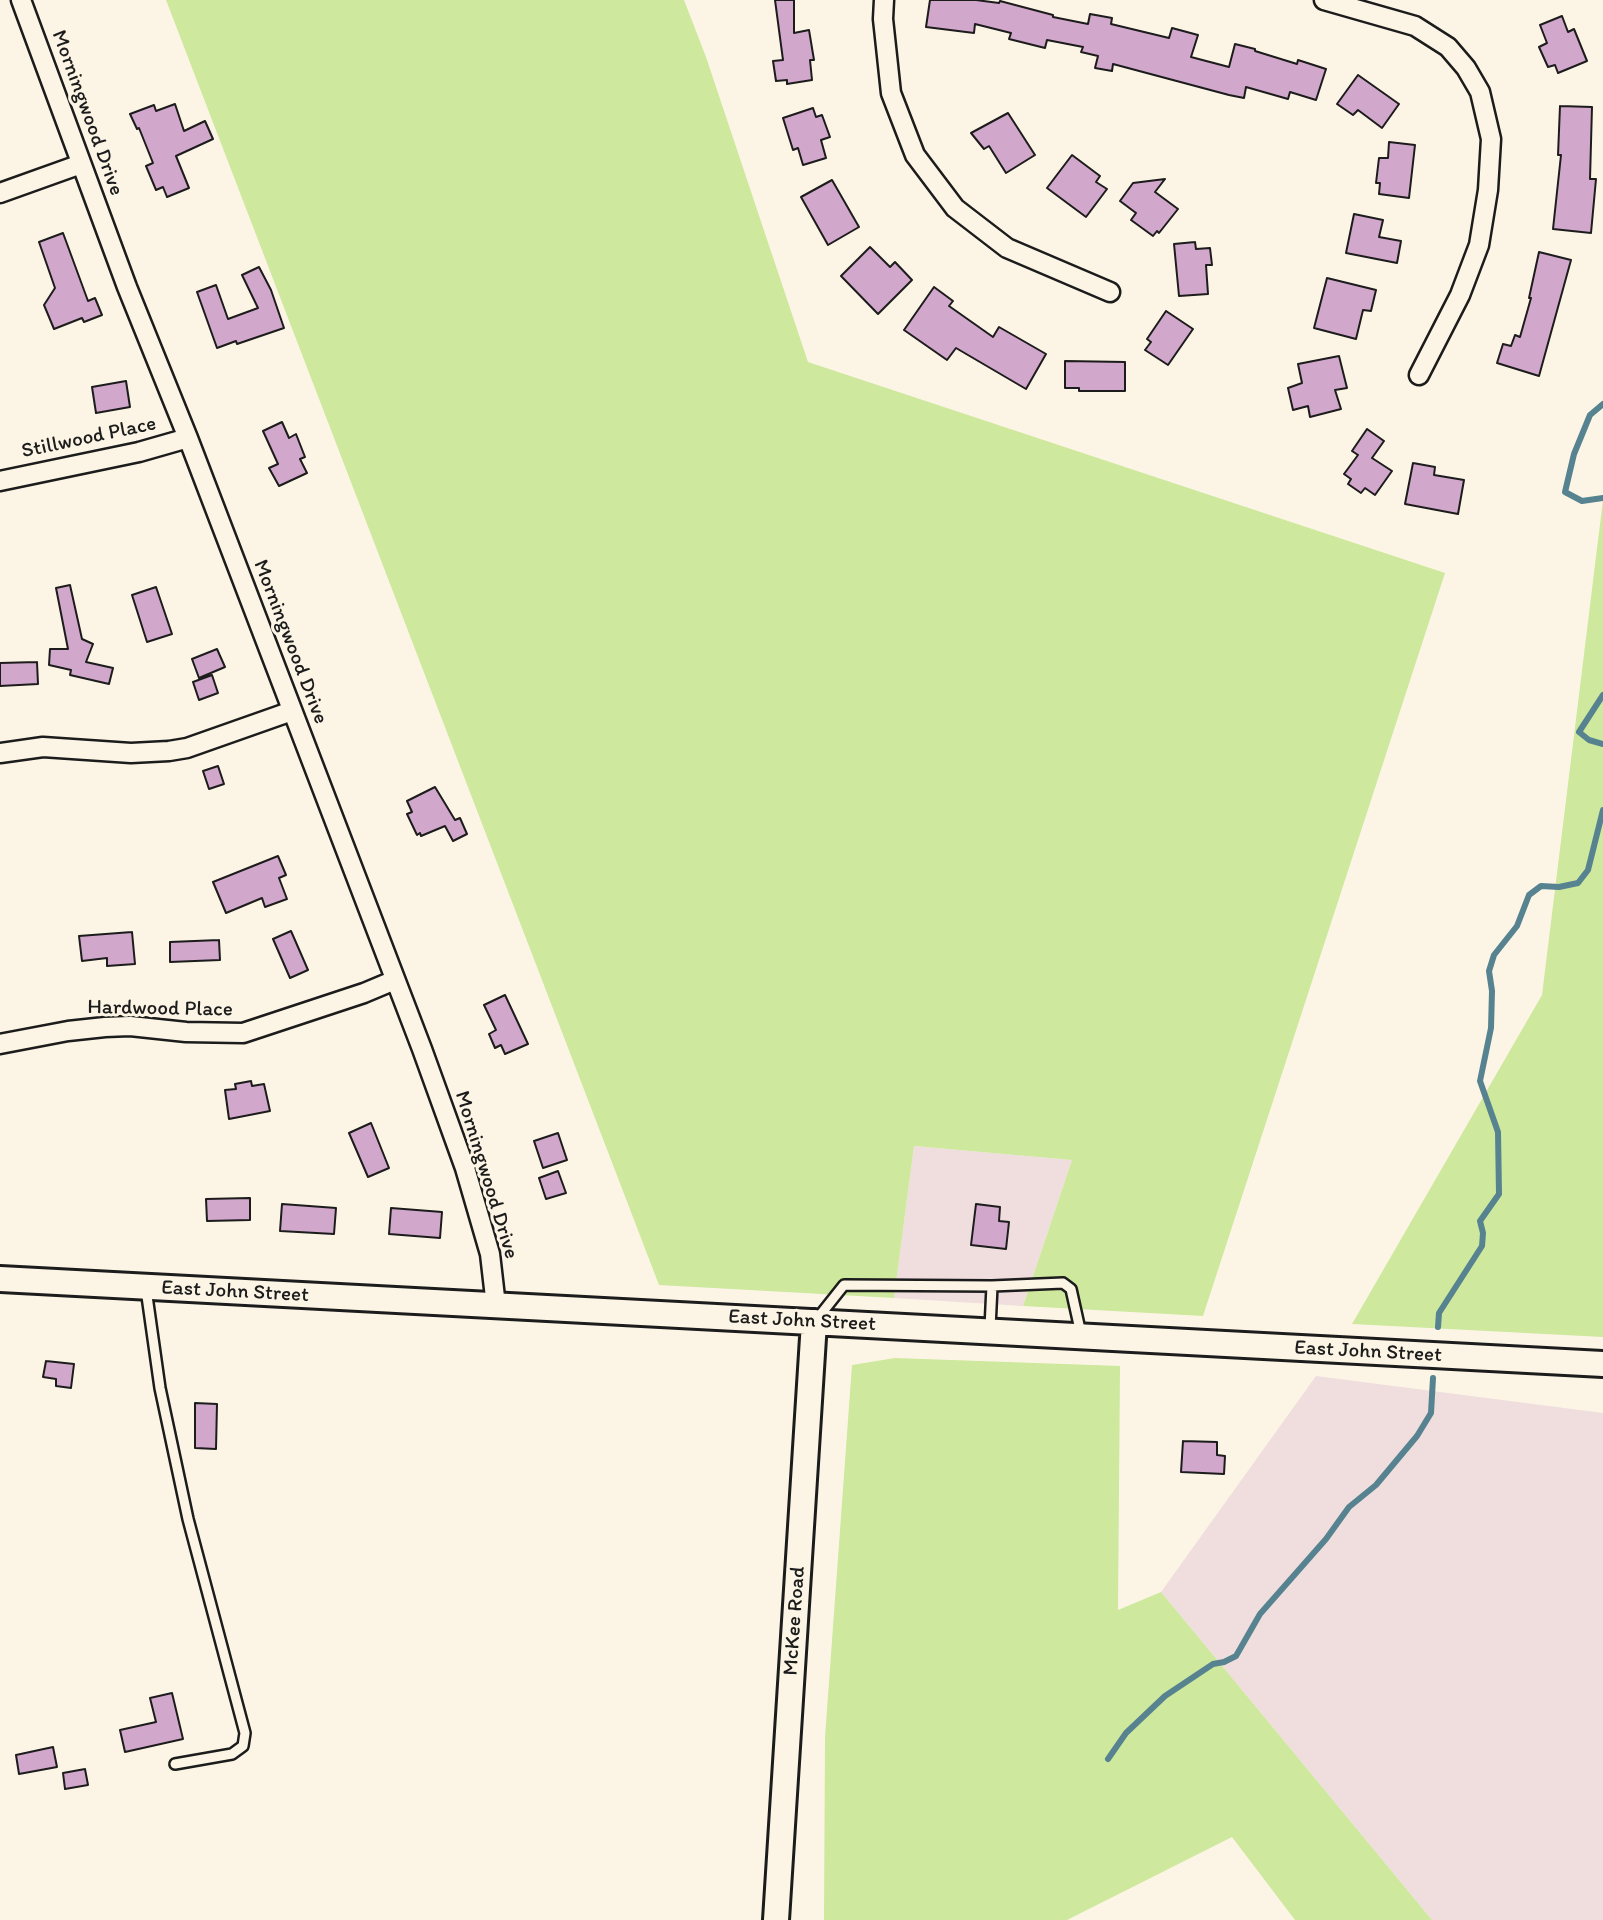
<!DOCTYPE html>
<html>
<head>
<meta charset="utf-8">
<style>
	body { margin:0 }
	canvas { display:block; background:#fcf5e5 }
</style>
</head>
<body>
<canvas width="1603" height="1920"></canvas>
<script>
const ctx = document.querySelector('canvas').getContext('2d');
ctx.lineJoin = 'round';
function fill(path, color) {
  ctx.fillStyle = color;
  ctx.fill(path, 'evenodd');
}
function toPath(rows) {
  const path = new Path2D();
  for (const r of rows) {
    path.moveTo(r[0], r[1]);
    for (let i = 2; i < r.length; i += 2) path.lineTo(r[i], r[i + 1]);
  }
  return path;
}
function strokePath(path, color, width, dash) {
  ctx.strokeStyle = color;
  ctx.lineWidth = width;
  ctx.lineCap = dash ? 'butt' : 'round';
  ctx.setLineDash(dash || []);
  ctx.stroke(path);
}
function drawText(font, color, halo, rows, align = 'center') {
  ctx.font = font + ' Itim,sans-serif';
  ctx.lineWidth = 6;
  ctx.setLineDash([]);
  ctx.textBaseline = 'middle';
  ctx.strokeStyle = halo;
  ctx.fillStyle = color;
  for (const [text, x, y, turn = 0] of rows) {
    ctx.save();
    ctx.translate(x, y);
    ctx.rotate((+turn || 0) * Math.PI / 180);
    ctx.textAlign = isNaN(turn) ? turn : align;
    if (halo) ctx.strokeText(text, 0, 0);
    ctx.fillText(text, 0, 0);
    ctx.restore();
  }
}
fill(toPath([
	[914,1146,1072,1160,1023,1306,894,1298],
	[1316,1376,1603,1413,1603,1920,1432,1920,1161,1592]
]), '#efdedd');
fill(toPath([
	[166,0,684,0,706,57,808,362,1445,573,1203,1316,1023,1306,1072,1160,914,1146,894,1298,659,1285],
	[1603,500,1603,1337,1352,1324,1542,995],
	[895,1358,1120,1366,1118,1610,1161,1592,1432,1920,1295,1920,1232,1837,1067,1920,824,1920,825,1737,852,1365]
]), '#cee89e');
strokePath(toPath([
	[1603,404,1590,415,1574,454,1565,492,1582,501,1603,498],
	[1603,695,1579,732,1589,740,1603,744],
	[1438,1327,1439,1313,1482,1246,1483,1233,1480,1221,1499,1194,1498,1132,1480,1081,1491,1028,1492,991,1489,971,1494,955,1517,926,1529,895,1541,886,1559,887,1578,883,1588,870,1603,810],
	[1108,1759,1126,1733,1165,1696,1213,1664,1224,1662,1236,1656,1260,1614,1326,1539,1349,1507,1376,1485,1417,1436,1431,1413,1433,1378]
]), '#578391', 6);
const building = toPath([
	[775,0,794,0,794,33,809,30,814,60,810,60,812,80,787,84,787,80,776,81,773,61,783,60,775,0],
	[930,0,976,0,999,3,1000,1,1053,15,1053,17,1088,24,1090,14,1112,18,1111,24,1169,38,1172,28,1198,35,1191,57,1229,67,1235,44,1255,49,1255,51,1297,64,1298,60,1326,69,1316,100,1290,92,1288,99,1246,87,1244,98,1229,95,1113,64,1112,71,1095,68,1098,56,1081,52,1083,47,1047,40,1045,48,1009,39,1011,33,975,24,974,33,926,27,930,0],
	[1562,16,1568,32,1574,29,1587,61,1558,73,1555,65,1548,67,1539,47,1547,43,1540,25,1562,16],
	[1358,75,1399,104,1382,128,1358,110,1353,115,1337,104,1358,75],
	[175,104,184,131,205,121,213,139,176,156,189,188,167,197,163,187,156,190,146,166,153,163,139,128,137,129,130,114,154,105,156,111,175,104],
	[1560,106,1592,107,1590,179,1596,179,1591,233,1553,229,1561,155,1558,155,1560,106],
	[813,108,816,117,822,115,830,137,821,140,826,158,803,165,798,148,793,150,783,118,813,108],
	[1008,113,1035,155,1006,173,989,146,984,149,971,133,1008,113],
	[1389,142,1415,145,1409,198,1379,194,1380,183,1376,183,1379,158,1388,158,1389,142],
	[1072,155,1100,176,1096,182,1107,189,1086,217,1047,188,1072,155],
	[1165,179,1155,192,1178,209,1159,233,1157,231,1153,236,1131,220,1136,213,1120,201,1133,183,1165,179],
	[832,180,859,227,828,245,801,197,832,180],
	[1354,214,1383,220,1379,237,1401,241,1397,263,1346,253,1354,214],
	[63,233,88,301,95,298,102,315,84,322,82,318,54,329,44,305,55,288,39,242,63,233],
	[1195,242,1196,249,1210,248,1212,265,1206,265,1208,294,1179,296,1174,244,1195,242],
	[870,247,890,267,895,262,912,280,878,314,841,276,870,247],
	[1539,252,1571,260,1539,376,1497,363,1503,344,1511,346,1515,335,1520,337,1531,298,1529,298,1539,252],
	[259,267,271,290,284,328,237,344,236,341,217,348,197,292,216,285,228,319,258,308,242,275,259,267],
	[1327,278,1376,290,1371,311,1363,310,1356,339,1314,328,1327,278],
	[934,287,953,301,949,306,993,337,999,327,1046,354,1026,389,956,348,947,360,904,330,934,287],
	[1166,311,1193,329,1168,365,1145,350,1151,342,1147,339,1166,311],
	[1339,356,1347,388,1335,390,1341,409,1310,417,1308,406,1293,410,1288,388,1302,383,1298,364,1339,356],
	[1065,361,1125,362,1125,391,1079,391,1079,388,1065,388,1065,361],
	[126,381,130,407,96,413,92,387,126,381],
	[282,422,289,438,296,434,305,457,300,459,307,473,279,486,269,468,278,464,263,431,282,422],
	[1367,429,1384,441,1372,458,1392,471,1375,495,1365,488,1361,493,1348,484,1351,479,1344,474,1358,455,1352,451,1367,429],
	[1413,463,1435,467,1434,475,1464,480,1458,514,1405,504,1413,463],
	[70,585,82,639,93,644,86,662,113,668,109,684,70,675,71,670,49,665,50,649,68,649,56,588,70,585],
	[156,587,172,634,147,642,132,595,156,587],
	[217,649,225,667,199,678,192,659,217,649],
	[37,662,38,684,0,686,0,663,37,662],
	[212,675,218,693,199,700,193,682,212,675],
	[218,766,224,784,209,789,203,771,218,766],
	[435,787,455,820,460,818,467,834,453,841,445,826,421,836,420,833,417,835,407,814,412,812,407,801,435,787],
	[278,856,286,875,279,878,287,899,265,907,262,898,226,913,213,882,278,856],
	[291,931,308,970,290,978,273,939,291,931],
	[132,932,135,964,107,966,107,958,82,961,79,936,132,932],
	[219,940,220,960,170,962,170,942,219,940],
	[505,995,528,1044,505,1054,501,1045,495,1048,489,1034,496,1030,484,1005,505,995],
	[251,1081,252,1086,264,1084,270,1111,229,1119,225,1090,236,1089,235,1084,251,1081],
	[371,1123,389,1168,368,1177,349,1133,371,1123],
	[558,1133,567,1160,543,1168,534,1141,558,1133],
	[558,1171,566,1193,546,1199,539,1178,558,1171],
	[250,1198,250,1220,207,1221,206,1199,250,1198],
	[282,1204,336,1208,334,1234,280,1231,282,1204],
	[976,1204,1000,1207,999,1221,1009,1222,1006,1249,971,1245,976,1204],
	[391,1208,442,1212,440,1238,389,1234,391,1208],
	[46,1361,74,1364,71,1388,56,1386,56,1379,43,1377,46,1361],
	[195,1403,217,1404,216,1449,195,1448,195,1403],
	[1183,1441,1217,1442,1217,1455,1225,1456,1224,1474,1181,1472,1183,1441],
	[172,1693,183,1739,125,1752,120,1730,156,1722,150,1698,172,1693],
	[53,1747,57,1767,19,1774,16,1755,53,1747],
	[85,1769,88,1785,65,1789,63,1773,85,1769]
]);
fill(building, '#d1a7cb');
strokePath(building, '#1c1c1c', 2);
const lane = toPath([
	[992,1286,1063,1283,1071,1289,1081,1334],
	[146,1289,160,1388,188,1519,245,1733,243,1746,232,1754,175,1764],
	[817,1319,844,1285,992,1286,990,1328]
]);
const street = toPath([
	[21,0,127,287,188,438,422,1049,465,1168,490,1254,496,1306],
	[884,0,883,19,891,93,915,155,955,208,1007,248,1110,292],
	[1324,0,1415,26,1448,47,1466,68,1480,92,1491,139,1488,190,1479,245,1460,295,1419,375],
	[0,193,81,164],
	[0,481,139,452,188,438],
	[0,753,43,747,131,753,169,751,187,748,292,711],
	[0,1044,68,1031,105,1027,130,1026,186,1032,243,1033,364,993,395,980]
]);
const secondary = toPath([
	[0,1279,1603,1364],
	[776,1920,814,1322]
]);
strokePath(lane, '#1c1c1c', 14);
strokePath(street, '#1c1c1c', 23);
strokePath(secondary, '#1c1c1c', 30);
strokePath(lane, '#fcf5e5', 9);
strokePath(street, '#fcf5e5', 18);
strokePath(secondary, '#fcf5e5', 24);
drawText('21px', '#1c1c1c', '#fcf5e5', [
	["Morningwood Drive",87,113,70],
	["Stillwood Place",89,438,-12],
	["Morningwood Drive",290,642,69],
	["Hardwood Place",160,1009,1],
	["Morningwood Drive",486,1175,73],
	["East John Street",235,1292,3],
	["East John Street",802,1321,3],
	["East John Street",1368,1352,3],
	["McKee Road",795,1621,-86]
]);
</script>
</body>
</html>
